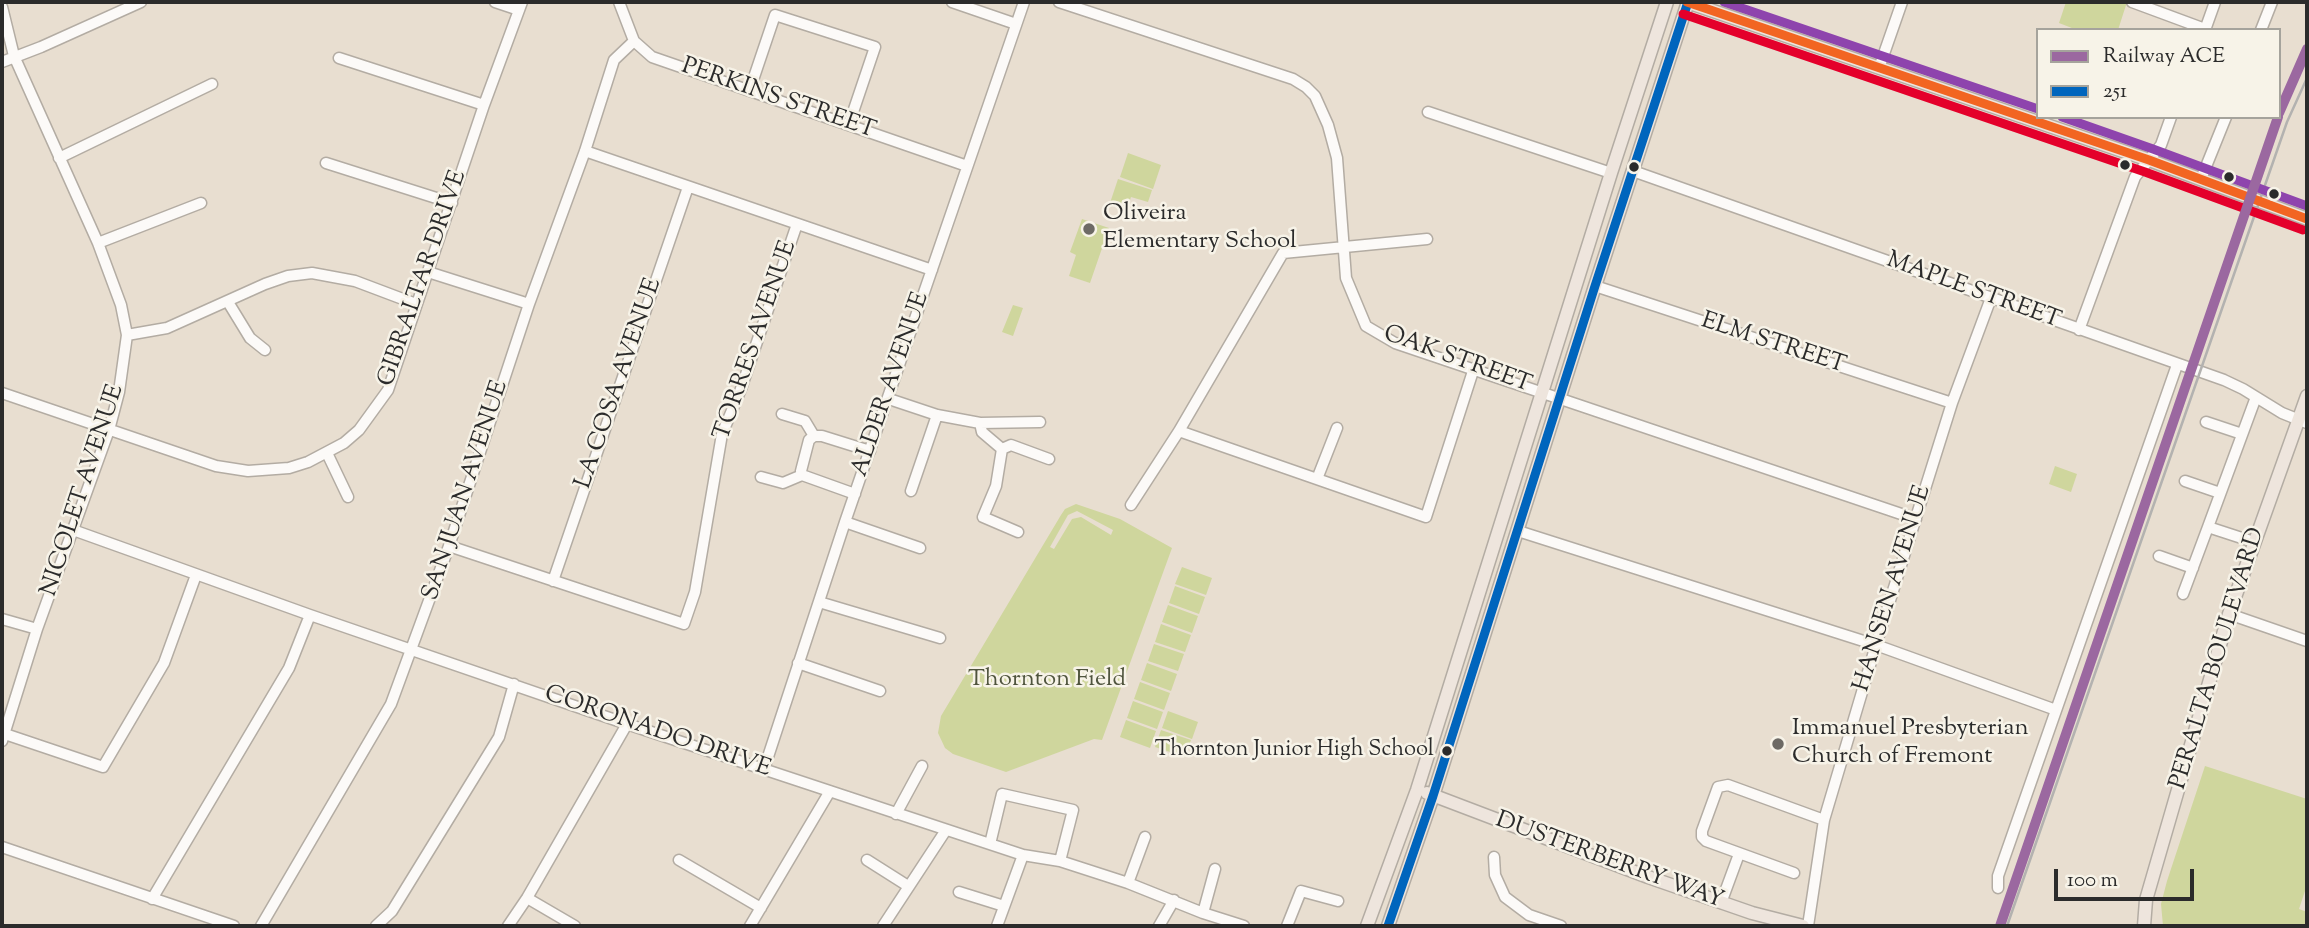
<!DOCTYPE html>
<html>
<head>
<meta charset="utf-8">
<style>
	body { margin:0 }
	#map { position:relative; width:2309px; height:928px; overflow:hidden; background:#e8ded0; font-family:"Sorts Mill Goudy",serif }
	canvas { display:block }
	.frame { position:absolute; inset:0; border:4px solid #2b2b2b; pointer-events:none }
	.legend { position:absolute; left:2036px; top:28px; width:245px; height:91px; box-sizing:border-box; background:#f7f3e8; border:2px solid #a5a39c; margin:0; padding:9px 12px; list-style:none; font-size:21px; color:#2b2b2b }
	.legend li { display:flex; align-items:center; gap:14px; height:35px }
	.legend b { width:35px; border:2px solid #a5a39c }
	.scale { position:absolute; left:2054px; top:869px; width:140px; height:32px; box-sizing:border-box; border:4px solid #2b2b2b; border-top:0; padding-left:9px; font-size:21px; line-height:24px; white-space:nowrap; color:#2b2b2b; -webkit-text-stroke:5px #f7f3e8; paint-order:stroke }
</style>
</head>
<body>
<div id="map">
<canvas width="2309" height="928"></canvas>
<div class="frame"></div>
<ul class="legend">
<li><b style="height:9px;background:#9b68a0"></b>Railway ACE</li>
<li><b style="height:9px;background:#0065bd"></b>251</li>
</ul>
<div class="scale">100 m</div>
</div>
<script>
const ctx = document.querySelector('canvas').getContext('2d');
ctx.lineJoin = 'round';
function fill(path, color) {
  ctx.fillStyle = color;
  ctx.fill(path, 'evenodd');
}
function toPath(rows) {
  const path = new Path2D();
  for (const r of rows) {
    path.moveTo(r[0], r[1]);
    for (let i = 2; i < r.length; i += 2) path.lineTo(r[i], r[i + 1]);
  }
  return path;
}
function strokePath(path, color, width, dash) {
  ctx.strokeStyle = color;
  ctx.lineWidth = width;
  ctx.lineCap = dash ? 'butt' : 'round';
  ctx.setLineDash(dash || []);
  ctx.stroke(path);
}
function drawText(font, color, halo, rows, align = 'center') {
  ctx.font = font + ' "Sorts Mill Goudy",serif';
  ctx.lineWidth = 5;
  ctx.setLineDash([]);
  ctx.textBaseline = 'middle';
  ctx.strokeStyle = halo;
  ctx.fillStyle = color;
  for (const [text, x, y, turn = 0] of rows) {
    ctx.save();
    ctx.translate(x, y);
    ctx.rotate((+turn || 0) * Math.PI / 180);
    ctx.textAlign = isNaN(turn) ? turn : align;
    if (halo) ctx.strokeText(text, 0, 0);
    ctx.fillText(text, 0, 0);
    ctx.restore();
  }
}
fill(toPath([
	[2066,2,2127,2,2118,30,2077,30,2059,23],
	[1128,153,1161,165,1153,189,1120,177],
	[1118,179,1152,190,1148,202,1131,197,1127,209,1110,203],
	[1082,219,1109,228,1090,283,1069,276,1076,255,1070,252],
	[1013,305,1023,308,1013,336,1002,332],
	[2055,466,2077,474,2071,492,2049,484],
	[1076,504,1120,519,1172,548,1102,740,1094,739,1006,772,953,754,945,748,938,733,941,716,1061,515,1065,509],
	[1077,511,1113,530,1111,535,1081,517,1072,519,1054,549,1050,547,1068,515],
	[1182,567,1212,578,1206,595,1175,584],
	[1175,586,1205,597,1199,614,1169,603],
	[1168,605,1198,616,1192,633,1162,622],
	[1161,624,1191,635,1185,652,1155,642],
	[1154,644,1184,654,1178,671,1148,661],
	[1147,663,1177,674,1171,691,1141,680],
	[1140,682,1170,693,1164,710,1134,699],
	[1133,701,1163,712,1157,729,1127,718],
	[1168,711,1198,722,1192,739,1162,728],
	[1126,720,1156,731,1150,748,1120,737],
	[1161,730,1191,740,1185,757,1155,747],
	[2205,766,2307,799,2307,885,2299,909,2307,912,2307,926,2163,926,2161,904,2167,881]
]), '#cfd69d');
const minor = toPath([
	[495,2,519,10],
	[619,2,634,41,652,57,967,166],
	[952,2,1016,24],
	[1059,2,1293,79,1306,87,1315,96,1328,125,1337,158,1346,278,1366,326,1395,343,1916,519],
	[2132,2,2205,29],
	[2,7,14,56,98,243,121,305,127,335,119,392,109,430,37,629,2,741],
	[2205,30,2215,2],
	[2261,30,2272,2],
	[339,58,484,105],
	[2,62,41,47,141,2],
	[1879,68,1902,2],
	[750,89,775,15,875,47,849,124],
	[1428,112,1611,173],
	[585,151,932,270],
	[59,158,212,84],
	[326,163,452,203],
	[1633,171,2224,380,2243,389,2282,413,2307,423],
	[2201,179,2226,117],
	[98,243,201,203],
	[428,272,529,304],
	[1595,286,1952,403],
	[228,302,250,338,265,350],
	[2079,330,2135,177,2161,145,2171,117],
	[127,335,167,328,265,284,288,276,312,273,355,281,416,304],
	[2,393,216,466,248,471,289,468,308,462,344,443,359,430,388,390,484,105,522,2],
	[889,399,937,415,980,423,1040,422],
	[782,414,805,421,814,436],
	[2206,422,2242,434],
	[980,423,982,432,1002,449,996,486,983,517,1018,532],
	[1179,431,1426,517,1474,368],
	[1002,449,1011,445,1049,459],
	[327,453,348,497],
	[761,477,783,483,802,475],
	[1317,479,1337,428],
	[2185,481,2220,493],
	[911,491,937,415],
	[855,494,802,475,801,471,809,440,814,436,822,436,870,451],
	[1131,505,1179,431,1283,253,1427,239],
	[845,522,920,548],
	[2208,527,2256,397],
	[73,530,310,615,627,724,1023,855,1060,861,1128,883,1203,913,1244,926],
	[1518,531,1876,645,2056,710],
	[449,546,684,624,695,592,722,434,741,389,797,224],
	[2159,556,2193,568],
	[553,581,688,187],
	[2183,594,2208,527,2254,542],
	[819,602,940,638],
	[2229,614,2307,641],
	[2,619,37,629],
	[798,663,880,691],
	[2,733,103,767,164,663,196,575],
	[764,769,845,522,1024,2],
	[896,814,922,766],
	[990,844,1002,794,1073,810,1060,861],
	[2,847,234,926],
	[1494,857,1495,875,1505,897,1529,915,1561,926],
	[679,860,761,908],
	[867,860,908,886],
	[1794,873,1706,841,1702,837,1702,831,1718,787,1728,785,1824,820],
	[1128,883,1145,837],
	[1998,888,1998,876,2177,365],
	[959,892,1004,906],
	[527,898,575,926],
	[152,899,289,668,310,615],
	[1721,903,1739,854],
	[1203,913,1215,869],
	[261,926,391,704,449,546,529,304,585,151,614,60,634,41],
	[376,926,392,911,499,737,514,684],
	[508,926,527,898,627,724],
	[750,926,830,791],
	[883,926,946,830],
	[997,926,1023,855],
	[1159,926,1174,900],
	[1287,926,1301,891,1338,901],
	[1808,926,1824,820,1876,645,1952,403,1991,298]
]);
const major = toPath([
	[1687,2,2149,160,2307,219],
	[1427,793,1648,877,1752,913,1803,926],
	[1367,926,1417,790,1611,173,1667,2],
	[1388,926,1433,796,1595,286,1688,2],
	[2144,926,2146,900,2229,614,2307,396]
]);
strokePath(minor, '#b3aca3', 13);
strokePath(major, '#b3aca3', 15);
strokePath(minor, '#fcfaf8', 10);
strokePath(major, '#eee5dd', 12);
strokePath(toPath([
	[2007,926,2287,122,2307,78]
]), '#b3b2b0', 2.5);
strokePath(toPath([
	[1388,926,1433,796,1595,286,1688,2]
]), '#0065bd', 9);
strokePath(toPath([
	[1687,2,2149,160,2307,219]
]), '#f26522', 9);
strokePath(toPath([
	[1683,14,2145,172,2303,230]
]), '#e4002b', 9);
strokePath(toPath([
	[1724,2,2038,109],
	[2062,117,2153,149,2307,206]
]), '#8e44ad', 9);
strokePath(toPath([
	[2279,113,2307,49],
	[2000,926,2278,117]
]), '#9b68a0', 10);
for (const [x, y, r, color] of [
	[2125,165,6,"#2b2b2b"],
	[1634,167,6,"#2b2b2b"],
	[2229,177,6,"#2b2b2b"],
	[2274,194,6,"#2b2b2b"],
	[1089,229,7,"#6d6a65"],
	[1778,744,7,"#6d6a65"],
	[1447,751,6,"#2b2b2b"]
]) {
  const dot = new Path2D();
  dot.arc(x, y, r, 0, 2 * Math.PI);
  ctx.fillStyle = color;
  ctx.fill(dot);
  strokePath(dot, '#f7f3e8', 2.5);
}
drawText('22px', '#2b2b2b', '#f7f3e8', [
	["Thornton Junior High School",1434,751]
], 'right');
drawText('24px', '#2b2b2b', '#f7f3e8', [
	["PERKINS STREET",778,100,19],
	["GIBRALTAR DRIVE",424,279,-71],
	["MAPLE STREET",1973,292,20],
	["TORRES AVENUE",757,341,-71],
	["ELM STREET",1773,345,18],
	["OAK STREET",1457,361,20],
	["LA COSA AVENUE",620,384,-71],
	["ALDER AVENUE",892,385,-71],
	["NICOLET AVENUE",84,491,-72],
	["SAN JUAN AVENUE",467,491,-72],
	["HANSEN AVENUE",1894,589,-73],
	["PERALTA BOULEVARD",2219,659,-73],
	["CORONADO DRIVE",657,733,19],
	["DUSTERBERRY WAY",1609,862,20]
]);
drawText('24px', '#2b2b2b', '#f7f3e8', [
	["Oliveira",1103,215],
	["Elementary School",1103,243],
	["Immanuel Presbyterian",1792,730],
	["Church of Fremont",1792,758]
], 'left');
drawText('24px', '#4f543d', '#f7f3e8', [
	["Thornton Field",1047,681]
]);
</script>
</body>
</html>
